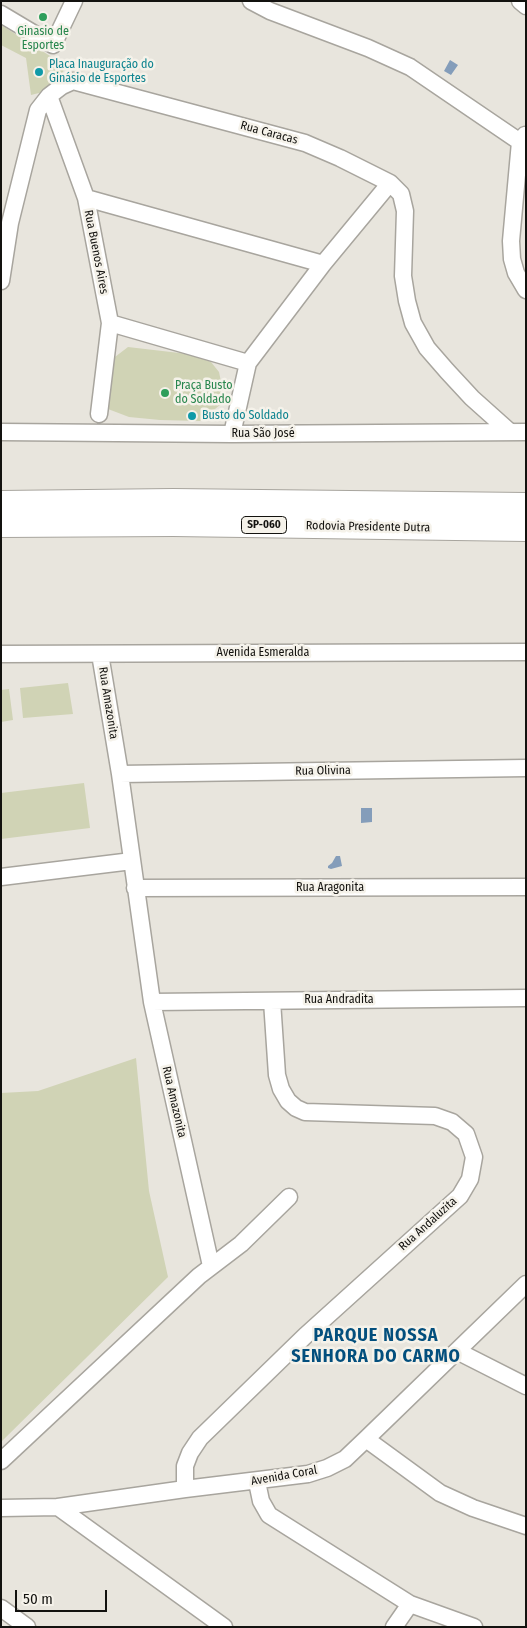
<!DOCTYPE html>
<html>
<head>
<meta charset="utf-8">
<style>
	body { margin:0 }
	#map { position:relative; width:527px; height:1628px; overflow:hidden; background:#e8e5dd; font-family:"Fira Sans Condensed",sans-serif }
	canvas { display:block }
	.frame { position:absolute; inset:0; border:2px solid #13120f; pointer-events:none }
	.scale { position:absolute; left:15px; top:1590px; width:92px; height:22px; box-sizing:border-box; border:2px solid #13120f; border-top:0; padding-left:6px; font-size:15px; line-height:18px; white-space:nowrap; color:#13120f; -webkit-text-stroke:4px #f5f2ea; paint-order:stroke }
</style>
</head>
<body>
<div id="map">
<canvas width="527" height="1628"></canvas>
<div class="frame"></div>
<div class="scale">50 m</div>
</div>
<script>
const ctx = document.querySelector('canvas').getContext('2d');
ctx.lineJoin = 'round';
function fill(path, color) {
  ctx.fillStyle = color;
  ctx.fill(path, 'evenodd');
}
function toPath(rows) {
  const path = new Path2D();
  for (const r of rows) {
    path.moveTo(r[0], r[1]);
    for (let i = 2; i < r.length; i += 2) path.lineTo(r[i], r[i + 1]);
  }
  return path;
}
function strokePath(path, color, width, dash) {
  ctx.strokeStyle = color;
  ctx.lineWidth = width;
  ctx.lineCap = dash ? 'butt' : 'round';
  ctx.setLineDash(dash || []);
  ctx.stroke(path);
}
function drawText(font, color, halo, rows, align = 'center') {
  ctx.font = font + ' "Fira Sans Condensed",sans-serif';
  ctx.lineWidth = 5;
  ctx.setLineDash([]);
  ctx.textBaseline = 'middle';
  ctx.strokeStyle = halo;
  ctx.fillStyle = color;
  for (const [text, x, y, turn = 0] of rows) {
    ctx.save();
    ctx.translate(x, y);
    ctx.rotate((+turn || 0) * Math.PI / 180);
    ctx.textAlign = isNaN(turn) ? turn : align;
    if (halo) ctx.strokeText(text, 0, 0);
    ctx.fillText(text, 0, 0);
    ctx.restore();
  }
}
fill(toPath([
	[1,25,66,66,61,76,43,92,31,95,26,58,1,45],
	[128,347,188,354,211,362,219,372,225,401,200,421,160,420,129,417,108,409,106,384,111,360],
	[68,683,73,714,23,718,20,688],
	[9,689,13,720,1,722,1,690],
	[84,783,90,828,1,839,1,793],
	[136,1058,149,1191,168,1277,1,1442,1,1093,38,1091]
]), '#d0d3b5');
fill(toPath([
	[450,60,458,65,451,75,444,71],
	[361,808,372,808,372,822,361,823],
	[336,856,340,856,342,866,331,869,328,868,328,866,332,863]
]), '#849dba');
const minor = toPath([
	[251,1,270,11,368,48,410,67,526,146],
	[520,1,526,6],
	[1,14,53,45,74,1],
	[49,96,86,198,110,323,99,414],
	[525,135,520,142,511,241,512,259,516,273,526,290],
	[86,198,323,264],
	[1,281,10,223,38,110,49,96,62,86,73,81,305,143,340,158,390,183,401,194,405,211,403,276,407,301,413,323,427,348,447,371,472,398,510,432],
	[110,323,248,363],
	[1,432,232,434,526,432],
	[232,434,248,363,323,264,390,183],
	[1,654,526,652],
	[100,654,120,774,152,1002,211,1266],
	[120,774,526,768],
	[1,877,132,861],
	[135,888,526,887],
	[152,1002,526,998],
	[457,1351,526,1386],
	[366,1439,440,1493,473,1508,526,1526],
	[1,1461,199,1276,241,1244,289,1197],
	[257,1482,261,1501,269,1515,410,1604,474,1627],
	[185,1489,185,1466,190,1453,200,1438,305,1336,460,1196,470,1179,474,1157,466,1134,452,1122,435,1116,305,1112,296,1108,288,1101,281,1089,277,1075,272,1001],
	[58,1507,224,1627],
	[1,1508,58,1507,185,1489,308,1474,327,1468,345,1459,366,1439,526,1284],
	[1,1608,27,1627],
	[394,1627,410,1604]
]);
const highway = toPath([
	[1,503,173,501,526,505],
	[1,525,173,524,526,529]
]);
strokePath(minor, '#a8a59e', 19);
strokePath(highway, '#a8a59e', 26);
strokePath(minor, '#fff', 16);
strokePath(highway, '#fff', 24);
for (const [x, y, r, color] of [
	[43,17,5,"#2e9e5b"],
	[39,72,5,"#0f9aa8"],
	[165,393,5,"#2e9e5b"],
	[192,416,5,"#0f9aa8"]
]) {
  const dot = new Path2D();
  dot.arc(x, y, r, 0, 2 * Math.PI);
  ctx.fillStyle = color;
  ctx.fill(dot);
  strokePath(dot, '#f5f2ea', 2);
}
for (const [x, y, w] of [
	[264,525,45]
]) {
  const box = new Path2D();
  box.roundRect(x - w / 2, y - 8.5, w, 17, 4);
  ctx.fillStyle = '#f5f2ea';
  ctx.fill(box);
  strokePath(box, '#13120f', 1);
}
drawText('bold 11px', '#13120f', null, [
	["SP-060",264,525]
]);
drawText('12px', '#27864d', '#f5f2ea', [
	["Ginasio de",43,32],
	["Esportes",43,46],
	["Praça Busto",175,386,"left"],
	["do Soldado",175,400,"left"]
]);
drawText('12px', '#0d838f', '#f5f2ea', [
	["Placa Inauguração do",49,65],
	["Ginásio de Esportes",49,79],
	["Busto do Soldado",202,416]
], 'left');
drawText('12px', '#13120f', '#f5f2ea', [
	["Rua Caracas",269,133,15],
	["Rua Buenos Aires",96,252,79],
	["Rua São José",263,434],
	["Rodovia Presidente Dutra",368,527,1],
	["Avenida Esmeralda",263,653],
	["Rua Amazonita",108,703,81],
	["Rua Olivina",323,771,-1],
	["Rua Aragonita",330,888],
	["Rua Andradita",339,1000],
	["Rua Amazonita",174,1102,77],
	["Rua Andaluzita",428,1224,-42],
	["Avenida Coral",284,1476,-10]
]);
ctx.letterSpacing = '1px';
drawText('bold 18px', '#034f7d', '#f5f2ea', [
	["PARQUE NOSSA",376,1336],
	["SENHORA DO CARMO",376,1357]
]);
ctx.letterSpacing = '0px';
</script>
</body>
</html>
